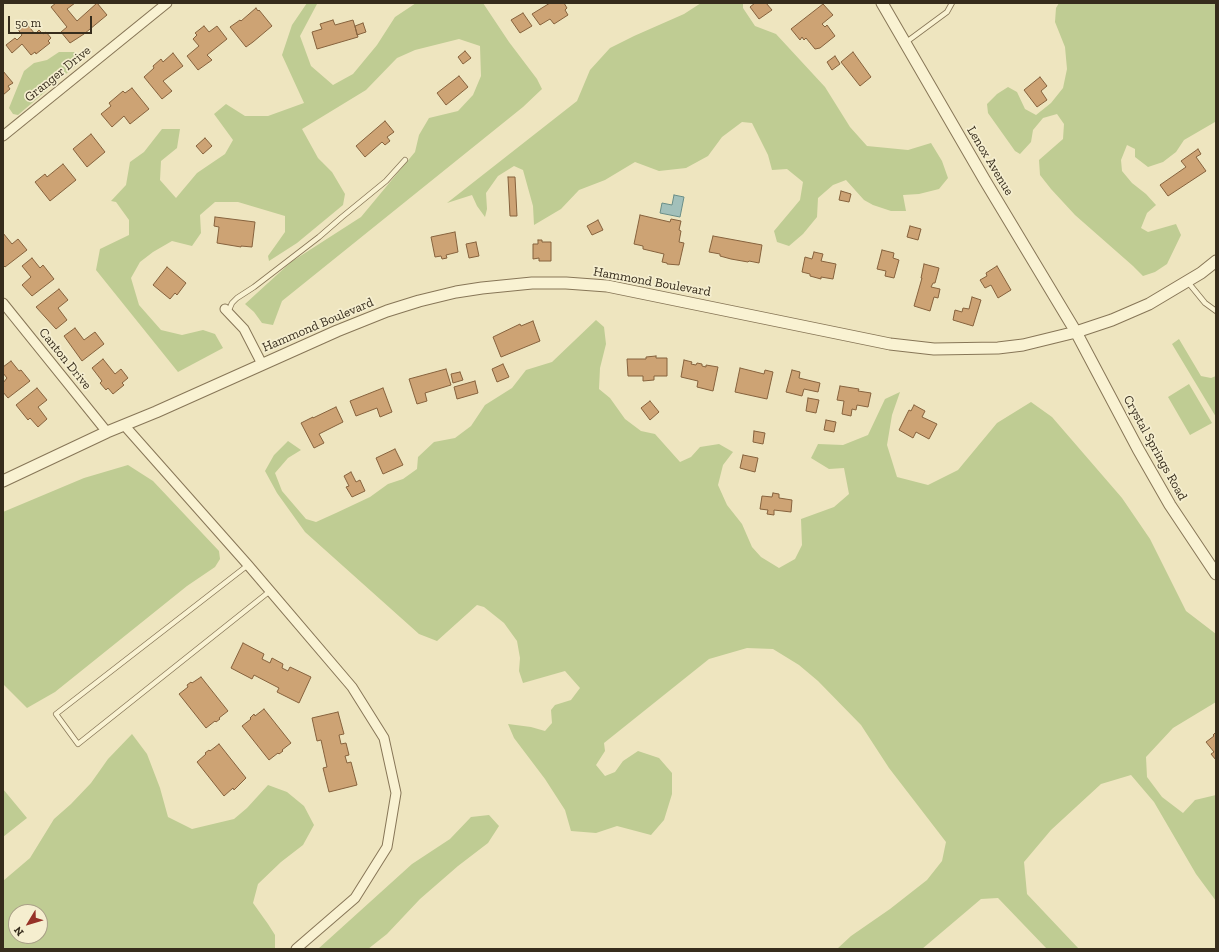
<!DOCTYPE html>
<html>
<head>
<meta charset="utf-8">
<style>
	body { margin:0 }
	#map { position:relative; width:1219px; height:952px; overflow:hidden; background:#eee5bf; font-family:"Zilla Slab",serif }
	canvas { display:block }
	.frame { position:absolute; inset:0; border:4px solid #362c1c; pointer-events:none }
	.north { position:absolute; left:8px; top:904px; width:40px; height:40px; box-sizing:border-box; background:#f5eecf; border:1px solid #a9a087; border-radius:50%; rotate:232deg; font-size:11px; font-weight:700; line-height:16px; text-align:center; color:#362c1c }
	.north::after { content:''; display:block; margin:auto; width:14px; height:18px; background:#963227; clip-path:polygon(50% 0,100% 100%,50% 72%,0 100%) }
	.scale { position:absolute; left:8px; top:16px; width:84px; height:18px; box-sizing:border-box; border:2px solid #362c1c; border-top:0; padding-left:5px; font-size:12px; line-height:14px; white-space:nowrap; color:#362c1c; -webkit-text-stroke:3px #f5eecf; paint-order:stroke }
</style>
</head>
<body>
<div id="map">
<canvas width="1219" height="952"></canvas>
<div class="frame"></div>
<div class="north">N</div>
<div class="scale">50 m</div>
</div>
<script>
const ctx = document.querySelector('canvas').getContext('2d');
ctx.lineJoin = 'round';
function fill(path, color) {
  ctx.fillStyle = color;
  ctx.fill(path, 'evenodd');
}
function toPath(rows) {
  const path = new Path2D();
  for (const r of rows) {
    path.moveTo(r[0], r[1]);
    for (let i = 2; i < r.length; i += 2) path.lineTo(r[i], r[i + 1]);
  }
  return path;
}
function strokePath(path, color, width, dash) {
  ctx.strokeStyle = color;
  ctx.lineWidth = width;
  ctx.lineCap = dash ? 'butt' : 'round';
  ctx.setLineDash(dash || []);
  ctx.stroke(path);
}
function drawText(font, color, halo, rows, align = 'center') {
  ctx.font = font + ' "Zilla Slab",serif';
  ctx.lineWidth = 3.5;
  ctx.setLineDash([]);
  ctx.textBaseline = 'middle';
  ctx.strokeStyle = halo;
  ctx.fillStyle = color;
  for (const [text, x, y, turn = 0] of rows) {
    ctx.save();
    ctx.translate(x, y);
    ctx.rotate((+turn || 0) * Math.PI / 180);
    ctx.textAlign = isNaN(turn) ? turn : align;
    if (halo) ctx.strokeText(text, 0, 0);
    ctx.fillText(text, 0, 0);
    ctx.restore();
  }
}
fill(toPath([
	[307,3,317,4,300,36,311,66,333,85,353,74,377,45,395,17,416,3,483,3,509,42,537,79,542,89,523,107,282,301,273,325,262,323,254,312,245,304,291,262,361,217,415,152,419,135,429,118,458,111,473,95,481,76,480,46,459,39,415,50,397,58,366,90,302,129,318,158,332,172,345,194,343,205,297,243,269,261,268,256,285,232,285,216,238,202,215,202,200,215,201,233,192,246,172,241,153,252,140,262,131,278,139,305,161,330,182,335,203,330,215,334,223,348,178,372,96,270,100,249,129,235,129,220,116,202,111,201,126,185,130,162,144,152,162,129,180,129,177,148,161,161,160,180,176,198,197,173,225,154,233,140,214,114,226,104,245,116,268,116,304,103,282,55,292,25],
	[701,3,743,3,743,8,755,26,776,34,825,87,850,127,867,146,908,150,931,143,942,161,948,178,939,189,919,194,903,195,906,211,891,211,873,205,864,200,846,180,833,185,818,198,817,217,803,234,789,246,777,242,774,231,800,200,803,182,787,169,772,170,768,155,752,123,742,122,722,137,708,156,686,168,659,171,635,162,605,180,579,190,561,209,534,225,533,206,523,170,514,166,498,176,486,193,487,209,485,217,477,206,472,195,447,203,577,101,590,70,610,48,634,36,684,14],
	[1059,3,1216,3,1215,122,1184,140,1176,152,1163,162,1148,167,1135,157,1135,149,1127,145,1121,160,1122,171,1132,183,1146,194,1156,205,1147,213,1141,228,1148,232,1176,224,1181,235,1167,264,1155,272,1143,276,1133,266,1075,215,1051,189,1040,175,1039,160,1063,139,1064,124,1057,114,1043,118,1033,130,1031,142,1020,154,1015,151,988,113,987,104,997,94,1008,87,1017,92,1025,109,1036,115,1051,103,1063,88,1067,69,1065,47,1055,22,1056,8],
	[59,52,75,52,81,61,18,115,13,114,9,108,24,71,34,63,47,60],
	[596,320,604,327,606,344,600,368,599,389,610,398,625,419,641,431,655,434,680,462,691,457,700,447,719,444,733,452,723,465,718,485,727,505,742,524,752,547,761,557,779,568,795,559,802,545,801,519,834,507,849,494,844,468,829,469,811,458,818,444,843,445,868,435,885,399,900,392,892,415,887,445,897,477,928,485,958,470,997,423,1031,402,1052,417,1122,498,1150,539,1186,611,1216,634,1216,702,1173,728,1146,757,1147,777,1162,797,1183,813,1195,800,1216,795,1216,901,1196,874,1154,802,1131,775,1101,784,1051,830,1024,862,1027,894,1079,949,1047,949,998,898,981,899,922,949,837,949,851,936,890,909,927,880,942,861,946,842,889,768,861,725,818,681,799,665,773,649,747,648,709,659,604,743,605,751,596,765,605,776,615,772,623,761,638,751,659,758,672,773,672,794,664,820,651,835,617,826,596,833,571,831,565,810,545,779,514,738,508,724,531,727,545,731,552,723,551,710,555,705,571,700,580,688,565,671,523,683,519,671,520,658,517,641,504,623,484,607,477,605,437,641,419,634,305,532,277,493,265,471,274,455,288,441,301,450,288,458,275,473,282,491,306,519,316,522,336,513,370,497,388,484,403,479,417,469,418,457,434,442,455,438,471,426,485,405,512,388,526,370,552,362],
	[1179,339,1201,376,1211,378,1216,376,1216,417,1172,344],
	[1189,384,1212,423,1190,435,1168,397],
	[128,465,153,481,219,551,220,559,215,567,187,586,55,692,27,708,3,684,3,512,84,478],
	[132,734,147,754,160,788,168,817,192,829,234,819,247,808,268,785,287,792,304,806,314,825,303,845,281,862,258,884,253,903,268,924,275,935,275,949,3,949,3,881,30,858,54,819,71,804,91,783,108,759],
	[16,912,40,912,40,936,16,936],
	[3,789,27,818,3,837],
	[489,815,499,826,488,843,458,866,420,899,387,934,368,949,318,949,412,864,450,839,471,817]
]), '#bfcc93');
const water = toPath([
	[674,195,684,197,680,217,660,213,662,203,672,205,674,195]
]);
fill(water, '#a2c0ba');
strokePath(water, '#6a8e88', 1);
const building = toPath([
	[56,3,75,3,67,9,77,21,97,3,107,15,84,34,70,43,61,32,67,27,51,7,56,3],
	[550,3,564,3,567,8,565,10,568,15,554,24,550,19,540,25,532,14,550,3],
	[755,3,766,3,772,10,759,19,750,7,755,3],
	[823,4,833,15,822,24,825,27,827,25,835,36,820,48,815,49,806,38,804,40,802,37,800,40,791,29,823,4],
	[256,8,258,11,259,10,272,26,253,42,246,47,230,27,240,20,241,21,256,8],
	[523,13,532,26,520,33,511,20,523,13],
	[333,20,335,25,353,20,358,37,317,49,312,32,322,29,320,24,333,20],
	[25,22,35,34,39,30,43,34,46,32,51,38,48,41,50,43,36,54,35,52,31,55,22,44,12,53,6,45,15,38,17,40,22,35,17,28,25,22],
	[363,23,366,32,357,35,355,26,363,23],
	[204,26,209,32,217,26,227,39,207,55,212,60,198,70,187,56,199,46,193,39,197,35,195,33,204,26],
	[465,51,471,58,463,64,458,57,465,51],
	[853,52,871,77,860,86,841,62,853,52],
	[173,53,183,66,163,81,172,91,162,99,144,77,154,68,153,66,161,59,163,62,173,53],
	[835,56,840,64,832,70,827,62,835,56],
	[3,71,13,83,8,86,10,89,3,95,3,71],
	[459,76,468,87,446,105,437,93,459,76],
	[1040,77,1047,86,1041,91,1047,100,1037,107,1024,90,1040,77],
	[132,88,149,109,130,124,124,116,112,127,101,114,111,106,109,103,123,91,125,93,132,88],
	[385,121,394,132,387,137,390,141,385,145,382,142,365,157,356,146,385,121],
	[91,134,105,152,87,167,73,149,91,134],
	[205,138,212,146,203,154,196,146,205,138],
	[1198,149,1201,154,1196,157,1206,171,1168,196,1160,185,1186,167,1181,161,1198,149],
	[63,164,76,180,50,201,35,182,45,174,47,177,63,164],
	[508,177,515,177,517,216,510,216,508,177],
	[841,191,851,194,849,202,839,200,841,191],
	[640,215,670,222,671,219,681,221,679,230,681,231,679,242,684,243,679,265,667,264,667,263,662,262,664,254,643,249,643,246,634,244,640,215],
	[215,217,255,222,252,247,241,246,241,247,217,243,219,227,214,226,215,217],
	[598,220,603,230,592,235,587,226,598,220],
	[910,226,921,229,918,240,907,237,910,226],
	[455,232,458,252,446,255,447,258,442,259,441,256,435,257,431,237,455,232],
	[3,233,12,244,18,239,27,250,5,267,3,265,3,233],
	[713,236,762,245,759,263,749,261,748,262,731,259,720,256,720,254,709,252,713,236],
	[538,240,542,240,542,242,551,242,551,261,539,261,539,258,533,259,533,244,538,244,538,240],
	[476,242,479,256,469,258,466,244,476,242],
	[882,250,894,253,893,258,899,260,894,278,885,276,886,271,877,269,882,250],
	[814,252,823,254,821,261,836,264,833,279,821,277,821,279,810,276,810,274,802,272,805,257,812,259,814,252],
	[32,258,40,268,43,265,54,279,32,296,22,285,31,277,22,266,32,258],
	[924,264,939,268,935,283,933,283,931,287,940,289,938,298,934,297,930,311,914,306,922,278,921,278,924,264],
	[997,266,1011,290,998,298,991,285,985,288,980,280,987,276,986,273,997,266],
	[167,267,186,283,177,295,175,293,170,299,153,285,167,267],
	[59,289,68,300,58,308,67,320,56,329,36,307,59,289],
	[972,297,981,300,973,326,953,320,955,310,962,312,963,308,969,309,972,297],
	[533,321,540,341,501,357,493,337,520,324,521,326,533,321],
	[75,328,84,340,95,332,104,344,82,361,64,336,75,328],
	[656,356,656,358,667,358,667,376,654,376,654,380,643,381,643,376,628,376,627,359,646,359,646,357,656,356],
	[103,359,115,374,121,369,128,378,122,383,124,385,113,394,108,388,106,390,100,383,102,381,92,368,103,359],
	[684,360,692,362,691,364,696,365,697,363,702,364,702,366,706,367,706,365,718,367,713,391,697,387,698,381,681,377,684,360],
	[11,361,19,371,21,370,30,381,8,398,3,392,3,383,7,378,3,373,3,367,11,361],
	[503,364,509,377,497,382,492,369,503,364],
	[740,368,764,374,765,370,773,372,767,399,735,392,740,368],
	[446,369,451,385,425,393,427,401,417,404,409,379,446,369],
	[792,370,800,372,799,378,820,383,818,392,804,389,802,396,786,392,792,370],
	[460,372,463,380,453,383,451,374,460,372],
	[475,381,478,393,457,399,454,387,475,381],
	[840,386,859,389,858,391,871,393,868,407,857,405,856,410,852,409,851,416,842,414,844,401,837,400,840,386],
	[37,388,47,400,38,407,47,419,38,427,30,418,28,420,16,405,37,388],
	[383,388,392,412,380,417,377,408,356,416,350,401,383,388],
	[808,398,819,400,816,413,806,411,808,398],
	[650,401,659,412,650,420,641,408,650,401],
	[914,405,925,411,922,417,937,424,929,439,916,432,913,438,899,430,909,410,911,411,914,405],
	[336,407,343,422,319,434,324,443,314,448,301,423,313,417,313,418,336,407],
	[826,420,836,422,834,432,824,430,826,420],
	[754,431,765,433,763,444,753,442,754,431],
	[395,449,403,465,383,474,376,458,395,449],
	[743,455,758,458,755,472,740,468,743,455],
	[351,472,356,482,360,480,365,491,352,497,346,487,349,486,344,476,351,472],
	[773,493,779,494,779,498,792,500,791,512,774,510,774,515,767,514,768,510,760,509,762,496,772,497,773,493],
	[243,643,264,654,262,659,270,663,272,658,283,664,282,668,288,671,290,667,311,677,299,703,277,692,279,688,254,675,252,679,231,668,243,643],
	[201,677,228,711,219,718,220,719,216,722,215,721,206,728,179,694,188,687,187,685,191,682,192,683,201,677],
	[264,709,291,743,282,750,283,751,279,754,278,753,269,760,242,726,251,719,250,718,254,714,255,716,264,709],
	[338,712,344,734,339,735,341,744,346,743,349,755,345,756,347,763,351,762,357,785,329,792,323,768,327,767,321,740,317,741,312,718,338,712],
	[1216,732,1216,760,1211,754,1214,752,1206,742,1214,736,1213,735,1216,732],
	[219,744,246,778,234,790,233,788,224,796,197,762,206,754,205,753,209,750,210,751,219,744]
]);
fill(building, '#cda374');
strokePath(building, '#86623d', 1);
const service = toPath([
	[905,43,947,12,952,3],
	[1187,281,1205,303,1216,311],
	[228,312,232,303,237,298,254,287,319,237,342,217,386,181,405,160],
	[248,565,56,714,78,744,270,591]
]);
const minor = toPath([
	[3,136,167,3],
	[3,303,107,432],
	[225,309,244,329,262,364],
	[124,425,248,565,352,687,384,738,396,793,387,847,355,898,296,949]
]);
const tertiary = toPath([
	[882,3,984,179,1076,332,1138,449,1170,505,1216,574],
	[3,481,107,432,156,412,337,331,387,311,419,301,456,292,482,288,532,283,566,283,607,286,890,344,934,349,998,348,1023,345,1076,332,1112,320,1149,304,1201,273,1216,261]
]);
strokePath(service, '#877657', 6);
strokePath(minor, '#877657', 11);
strokePath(tertiary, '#877657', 13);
strokePath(service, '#f9f2d2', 4.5);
strokePath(minor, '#f9f2d2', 9);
strokePath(tertiary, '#f9f2d2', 11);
drawText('13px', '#362c1c', '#f5eecf', [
	["Granger Drive",58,74,-39],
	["Lenox Avenue",990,161,59],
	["Hammond Boulevard",652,282,10],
	["Hammond Boulevard",318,325,-23],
	["Canton Drive",65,359,51],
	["Crystal Springs Road",1155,448,61]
]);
</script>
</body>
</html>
